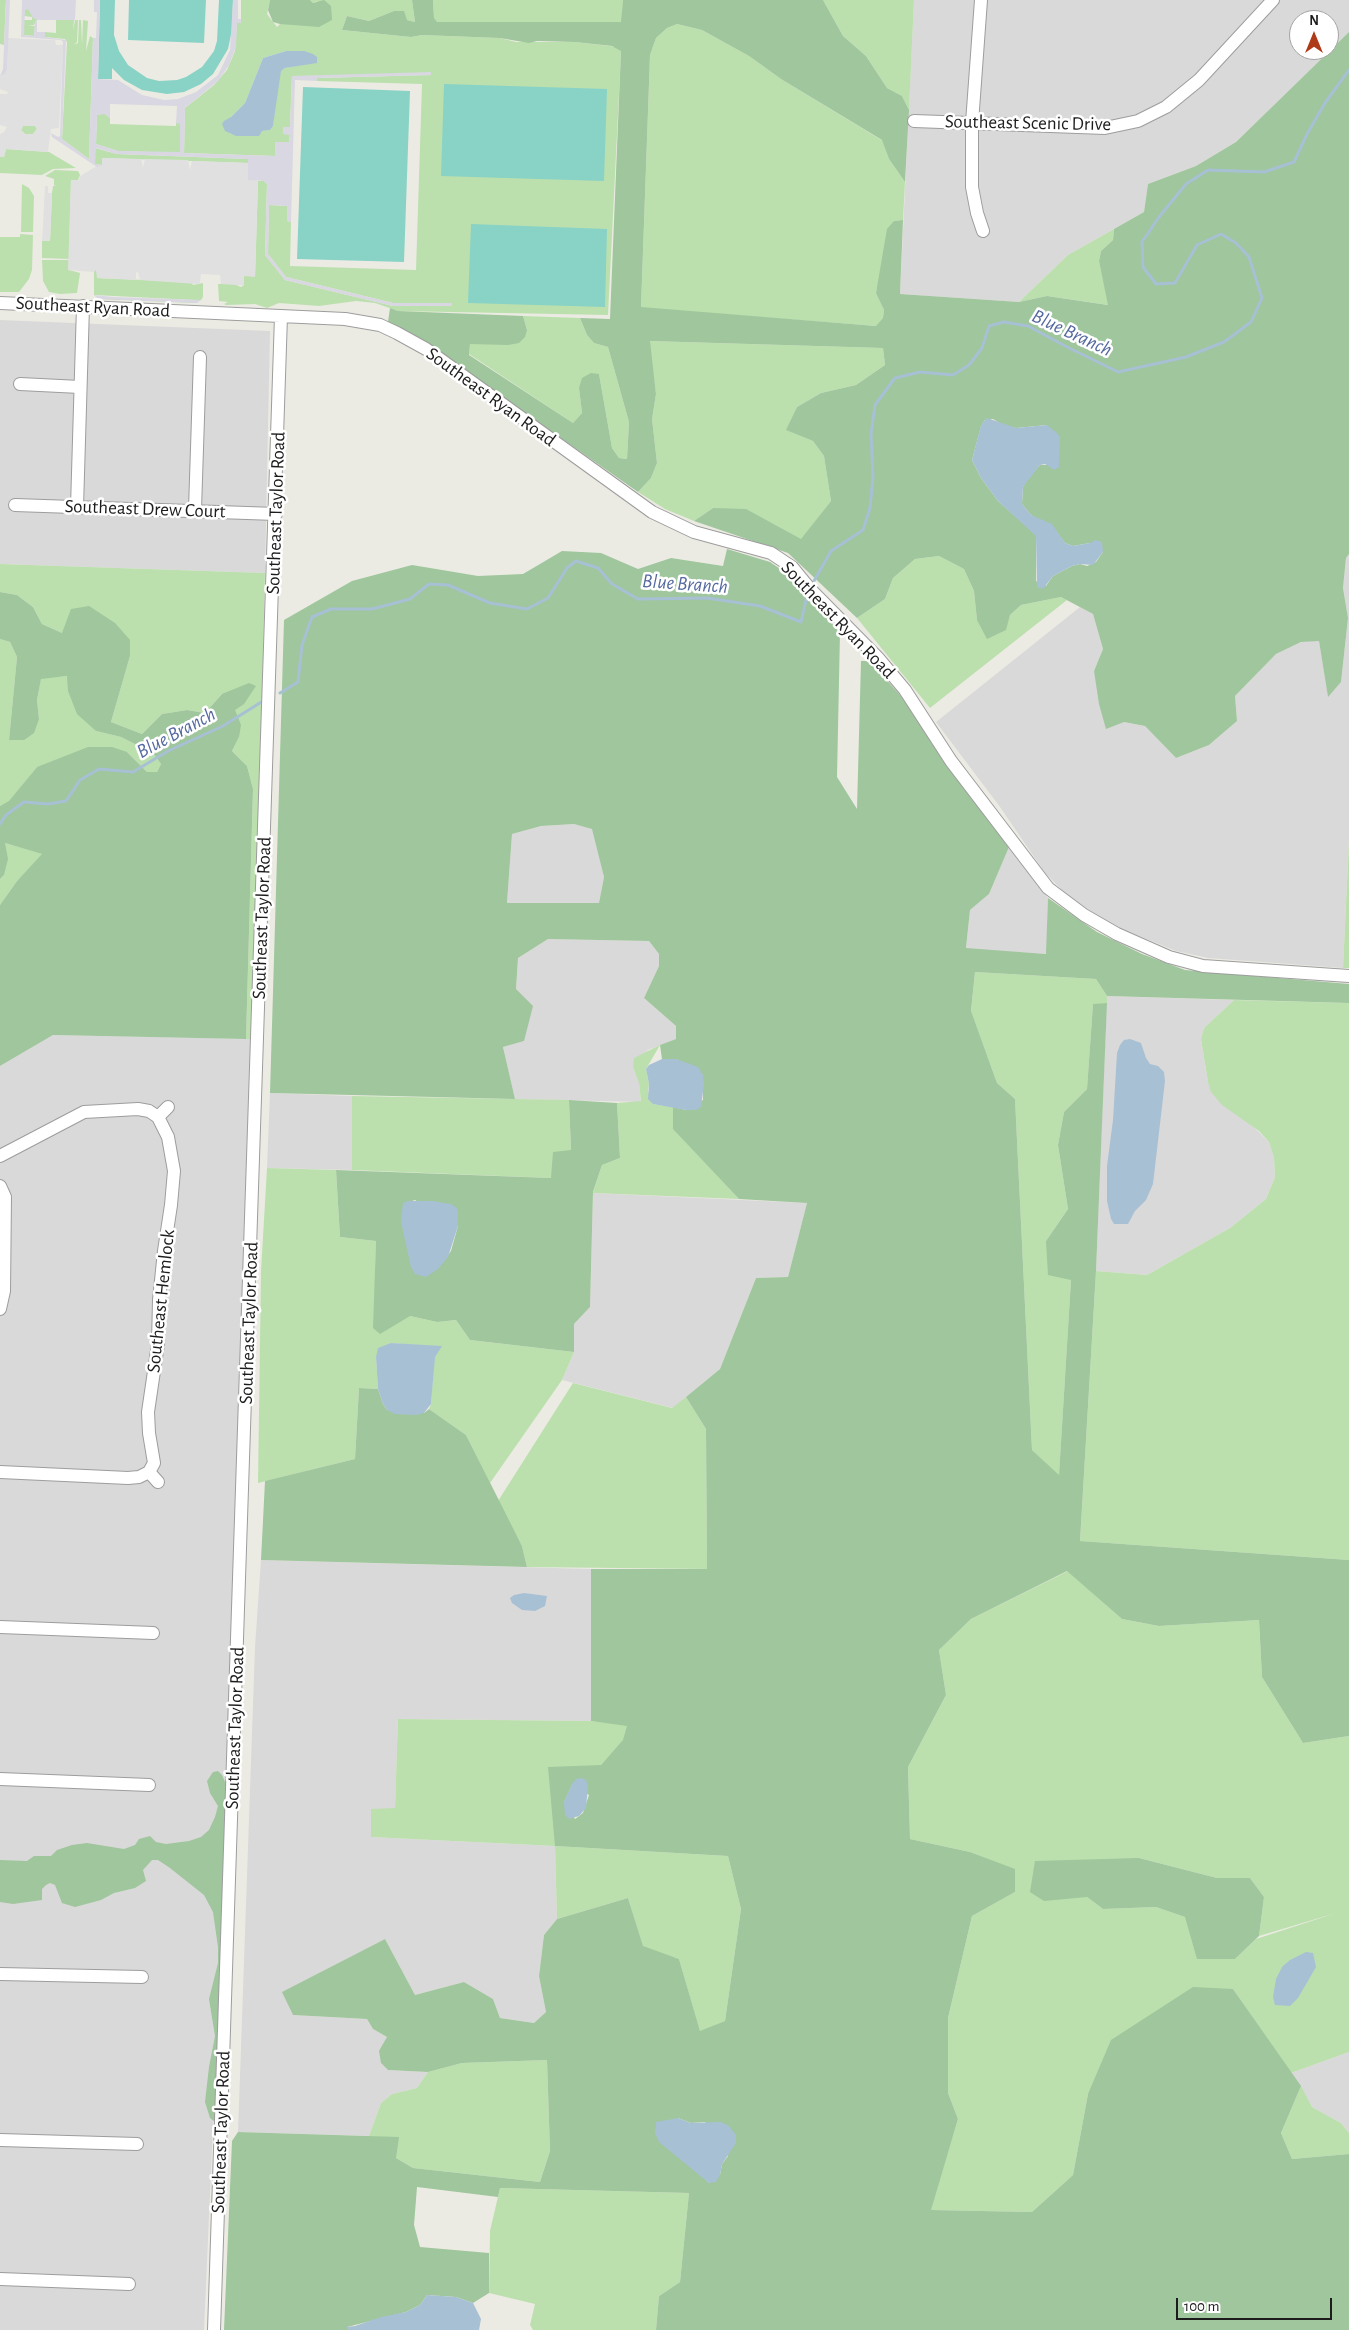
<!DOCTYPE html>
<html>
<head>
<meta charset="utf-8">
<style>
	body { margin:0 }
	#map { position:relative; width:1349px; height:2330px; overflow:hidden; background:#ecebe3; font-family:"Alegreya Sans",sans-serif }
	canvas { display:block }
	.north { position:absolute; left:1289px; top:10px; width:50px; height:50px; box-sizing:border-box; background:#fff; border:1px solid #a4a4a4; border-radius:50%; rotate:0deg; font-size:14px; font-weight:700; line-height:20px; text-align:center; color:#1c1c1c }
	.north::after { content:''; display:block; margin:auto; width:18px; height:22px; background:#af3a18; clip-path:polygon(50% 0,100% 100%,50% 72%,0 100%) }
	.scale { position:absolute; left:1176px; top:2298px; width:156px; height:22px; box-sizing:border-box; border:2px solid #1c1c1c; border-top:0; padding-left:6px; font-size:15px; line-height:18px; white-space:nowrap; color:#1c1c1c; -webkit-text-stroke:4px #fff; paint-order:stroke }
</style>
</head>
<body>
<div id="map">
<canvas width="1349" height="2330"></canvas>
<div class="north">N</div>
<div class="scale">100 m</div>
</div>
<script>
const ctx = document.querySelector('canvas').getContext('2d');
ctx.lineJoin = 'round';
function fill(path, color) {
  ctx.fillStyle = color;
  ctx.fill(path, 'evenodd');
}
function toPath(rows) {
  const path = new Path2D();
  for (const r of rows) {
    path.moveTo(r[0], r[1]);
    for (let i = 2; i < r.length; i += 2) path.lineTo(r[i], r[i + 1]);
  }
  return path;
}
function strokePath(path, color, width, dash) {
  ctx.strokeStyle = color;
  ctx.lineWidth = width;
  ctx.lineCap = dash ? 'butt' : 'round';
  ctx.setLineDash(dash || []);
  ctx.stroke(path);
}
function drawText(font, color, halo, rows, align = 'center') {
  ctx.font = font + ' "Alegreya Sans",sans-serif';
  ctx.lineWidth = 5;
  ctx.setLineDash([]);
  ctx.textBaseline = 'middle';
  ctx.strokeStyle = halo;
  ctx.fillStyle = color;
  for (const [text, x, y, turn = 0] of rows) {
    ctx.save();
    ctx.translate(x, y);
    ctx.rotate((+turn || 0) * Math.PI / 180);
    ctx.textAlign = isNaN(turn) ? turn : align;
    if (halo) ctx.strokeText(text, 0, 0);
    ctx.fillText(text, 0, 0);
    ctx.restore();
  }
}
fill(toPath([
	[914,0,1349,0,1349,32,1236,142,1196,166,1148,184,1144,212,1068,255,1019,302,900,294],
	[1299,20,1329,20,1329,50,1299,50],
	[0,320,270,331,265,573,0,564],
	[1349,554,1349,841,1343,968,1208,958,1176,951,1122,929,1094,913,1066,894,1045,873,1000,807,936,722,1080,607,1093,614,1103,649,1094,671,1124,722,1145,726,1176,758,1209,745,1237,721,1235,696,1276,654,1301,642,1319,640,1328,696,1341,682,1348,618,1343,588,1346,558],
	[574,824,593,829,604,877,599,903,507,903,512,834,541,826],
	[1009,847,1048,898,1047,954,966,949,970,910,989,894],
	[548,939,649,941,659,954,659,966,644,998,676,1026,676,1039,648,1050,633,1067,639,1082,641,1102,515,1099,503,1047,524,1041,516,989,518,958],
	[1107,996,1234,1000,1204,1028,1201,1039,1208,1082,1269,1142,1274,1158,1275,1177,1266,1199,1230,1228,1147,1275,1096,1271],
	[53,1035,254,1039,238,1559,204,2330,0,2330,0,1066],
	[270,1093,352,1096,352,1170,267,1168],
	[593,1193,807,1203,788,1277,756,1278,720,1369,673,1408,562,1380,574,1352,574,1324,590,1307],
	[261,1560,591,1569,591,1721,398,1719,395,1809,371,1809,371,1837,555,1846,557,1919,544,1935,539,1975,546,2012,534,2023,500,2018,493,1999,464,1982,415,1995,385,1939,283,1992,293,2015,367,2019,373,2029,387,2037,381,2063,388,2070,428,2072,417,2088,392,2094,381,2103,369,2136,238,2132,255,1647],
	[1349,2052,1349,2133,1341,2123,1312,2107,1291,2073]
]), '#dad9d9');
fill(toPath([
	[0,0,6,0,4,45,0,44],
	[241,0,270,0,267,14,277,27,280,24,287,24,318,1,313,3,310,0,412,0,415,22,407,20,394,11,369,21,347,16,342,30,411,37,422,35,500,38,516,42,575,42,618,47,621,51,620,74,608,315,398,311,375,303,356,301,319,306,279,303,267,308,255,304,226,305,224,304,228,302,219,301,218,284,234,284,241,287,244,285,244,276,255,276,258,181,264,181,267,184,265,255,285,280,393,306,451,303,393,303,286,277,268,254,269,205,287,206,287,221,291,222,290,266,416,270,422,84,317,81,317,78,431,75,292,76,290,127,283,127,283,134,290,134,289,142,275,156,184,153,185,108,214,85,227,70,235,51,237,23,241,23],
	[286,51,317,57,317,62,285,68,280,71,273,125,270,130,231,134,228,131,231,117,245,103,263,58],
	[433,0,623,0,622,22,436,22,434,18],
	[823,0,914,0,909,110,902,96,887,88,866,56,843,36],
	[28,8,38,18,34,25,28,26,35,26,34,36,24,35,24,20,32,20,32,17,24,16,25,10],
	[56,19,74,20,73,31,75,20,78,20,77,42,74,45,78,43,79,20,81,20,82,45,83,20,88,21,86,51,90,36,93,38,89,159,62,139,67,42,65,39,45,37,45,32,56,33],
	[677,24,702,30,749,56,781,79,883,141,889,159,905,182,903,220,894,221,876,292,884,310,883,318,877,326,641,308,650,55,656,38,667,28],
	[104,113,110,118,110,124,176,126,176,123,180,123,180,153,118,151,96,144,97,115],
	[23,126,35,126,37,129,32,135,25,134,21,130],
	[95,148,117,154,248,159,248,163,103,158,102,165,95,164],
	[6,149,49,152,76,168,53,169,42,175,0,173,0,157,4,157],
	[55,170,78,171,80,175,78,180,71,180,69,259,42,258,42,241,50,241,52,193,53,186,56,185,54,185,54,179,45,176],
	[22,184,29,188,34,196,33,232,21,232],
	[1114,229,1113,240,1101,251,1099,261,1109,305,1047,296,1019,302,1068,255],
	[20,234,33,235,32,270,29,279,19,292,0,292,0,237,20,237],
	[42,260,69,260,69,270,80,273,77,293,60,294,49,292,43,281],
	[94,270,97,270,97,278,191,282,193,285,203,283,203,297,201,300,194,300,94,295],
	[101,298,194,302,197,303,98,299],
	[523,316,580,318,587,335,594,343,608,347,629,422,627,459,619,458,612,448,599,374,579,388,582,413,573,423,469,354,470,344,483,343,527,330],
	[649,341,883,348,885,365,856,385,821,393,797,407,787,430,813,441,824,456,831,501,801,540,773,524,713,508,694,521,665,509,638,492,651,478,657,463,652,419,656,394],
	[939,556,964,569,974,591,977,620,1005,630,1010,615,1021,605,1061,597,1067,600,930,708,857,618,885,599,893,578,915,559],
	[0,564,265,573,254,1039,246,1039,253,789,247,766,232,751,239,737,222,694,205,713,187,710,162,714,142,734,111,722,130,656,62,633,42,624,33,607,17,595,0,592],
	[0,639,10,642,17,657,9,740,39,719,37,700,41,678,68,676,68,691,96,731,121,737,153,753,161,764,157,772,147,772,127,752,37,767,9,802,0,806],
	[1349,841,1349,968,1343,968],
	[5,843,43,854,17,881,0,905,0,879,4,875],
	[975,972,1096,979,1107,996,1107,1003,1093,1005,1087,1089,1064,1112,1058,1145,1068,1209,1046,1241,1071,1280,1059,1476,1032,1450,1015,1099,997,1083,971,1012],
	[1234,1000,1349,1003,1349,1560,1080,1541,1096,1271,1147,1275,1230,1228,1266,1199,1275,1177,1274,1158,1269,1142,1259,1131,1222,1105,1211,1092,1208,1082,1201,1039,1204,1028],
	[660,1045,646,1069,649,1084,648,1091,653,1104,673,1107,674,1129,739,1199,593,1193,602,1165,620,1158,617,1103,641,1101,639,1083,633,1067,634,1058],
	[352,1096,569,1100,571,1151,551,1178,352,1170],
	[267,1168,336,1170,340,1237,376,1241,375,1281,410,1316,437,1322,456,1320,470,1340,574,1352,562,1380,490,1483,466,1435,429,1409,431,1404,435,1347,391,1343,376,1357,378,1389,359,1388,355,1459,258,1483,261,1271],
	[573,1383,672,1408,686,1397,706,1429,707,1569,527,1567,522,1546,498,1501],
	[1068,1571,1122,1619,1159,1626,1259,1620,1262,1677,1303,1743,1349,1736,1349,2052,1291,2073,1233,1989,1088,2094,1073,2175,1032,2212,930,2210,958,2119,948,2093,948,2018,972,1916,1015,1892,1015,1870,970,1852,910,1839,908,1767,946,1695,939,1650,971,1619],
	[1139,1858,1217,1878,1250,1878,1264,1897,1259,1936,1336,1913,1256,1939,1235,1959,1185,1917,1156,1907,1103,1909,1087,1897],
	[398,1719,591,1721,628,1725,624,1740,601,1765,555,1846,728,1856,741,1909,725,2021,700,2032,679,1959,643,1947,628,1898,557,1919,555,1846,371,1837,371,1809,395,1808],
	[547,2060,550,2151,540,2182,413,2168,396,2158,369,2136,381,2103,392,2094,417,2088,428,2072,462,2063],
	[1301,2086,1312,2107,1341,2123,1349,2133,1349,2154,1292,2159,1281,2133],
	[500,2188,689,2193,680,2282,659,2296,656,2330,533,2330,530,2325,535,2304,489,2293,490,2231]
]), '#bbe0ae');
fill(toPath([
	[270,0,310,0,313,3,324,0,331,6,332,20,319,27,280,24,273,22,268,10],
	[412,0,433,0,434,18,437,22,621,22,623,0,823,0,843,36,866,56,887,88,902,96,909,110,905,182,889,159,882,140,781,79,749,56,702,30,677,24,667,28,656,38,650,55,641,307,876,326,883,318,884,310,876,293,887,229,894,221,903,220,900,294,1019,302,1047,296,1108,305,1099,261,1101,251,1113,240,1114,229,1144,212,1148,184,1196,166,1236,142,1349,32,1349,554,1346,558,1343,588,1348,618,1341,682,1328,697,1319,641,1301,642,1276,654,1235,696,1237,721,1209,745,1176,758,1145,726,1124,722,1106,729,1099,704,1094,671,1103,649,1093,614,1061,597,1021,605,1010,615,1006,630,987,639,977,620,974,591,964,569,939,556,915,559,893,578,885,599,857,618,788,553,694,521,713,508,746,509,801,539,831,501,824,456,813,441,786,430,797,407,821,393,856,385,885,365,883,348,650,341,656,394,652,419,657,463,651,478,638,492,415,336,388,322,390,308,398,311,523,316,527,330,525,337,519,343,508,345,470,344,469,355,573,423,582,413,579,388,582,378,591,373,599,374,612,448,619,458,627,459,629,422,608,347,594,343,587,335,580,318,610,319,621,51,612,46,575,42,537,41,529,43,500,38,422,35,411,37,342,30,347,16,369,21,394,11,404,11,407,20,415,22],
	[993,419,1003,425,1016,428,1047,425,1049,465,1040,465,1027,480,1023,487,1022,504,1031,515,1056,531,1065,543,1073,546,1090,543,1103,552,1096,562,1087,566,1080,564,1072,566,1053,576,1046,586,1036,581,1036,535,998,501,981,478,972,460,981,426,985,420],
	[727,549,770,562,789,575,840,632,837,777,857,809,861,661,870,661,907,703,1009,847,989,894,970,910,966,948,1046,954,1048,898,1097,932,1142,954,1185,970,1349,984,1349,1003,1107,996,1096,979,975,972,971,1011,997,1083,1015,1099,1032,1450,1059,1475,1071,1280,1048,1275,1046,1241,1068,1209,1058,1145,1064,1112,1087,1089,1093,1004,1107,1003,1096,1271,1080,1541,1349,1560,1349,1736,1303,1743,1262,1677,1259,1620,1159,1626,1122,1619,1067,1571,971,1619,939,1650,946,1695,908,1767,910,1839,970,1852,1015,1869,1015,1892,972,1916,948,2018,948,2093,958,2119,931,2210,1032,2212,1073,2175,1088,2094,1111,2040,1193,1987,1233,1989,1301,2086,1281,2133,1292,2159,1349,2154,1349,2330,656,2330,659,2296,680,2282,689,2193,500,2188,498,2197,417,2187,414,2225,420,2247,489,2253,489,2293,473,2303,456,2297,427,2295,420,2305,406,2312,347,2327,349,2330,224,2330,232,2141,238,2132,399,2137,396,2158,413,2168,540,2182,550,2151,547,2060,462,2063,428,2072,388,2070,381,2063,379,2051,387,2037,373,2029,367,2019,293,2015,282,1992,385,1939,415,1995,464,1982,493,1999,500,2018,534,2023,546,2012,539,1976,544,1935,557,1919,628,1898,643,1946,679,1959,700,2031,725,2021,741,1909,728,1856,555,1846,548,1767,601,1765,623,1740,627,1726,591,1721,591,1569,707,1569,706,1429,686,1397,720,1369,756,1278,788,1277,807,1203,739,1199,673,1129,673,1107,686,1110,703,1100,703,1075,676,1059,662,1059,660,1045,676,1039,676,1026,644,998,659,966,659,954,649,941,548,939,518,958,516,989,533,1006,524,1041,503,1047,515,1099,270,1093,284,620,352,581,412,565,478,576,523,574,562,551,601,553,638,569,671,558,723,566],
	[574,824,592,829,604,877,599,903,507,903,512,834,541,826],
	[572,1784,589,1795,583,1813,575,1819,564,1802],
	[678,2118,691,2123,705,2122,728,2156,722,2164,720,2175,709,2183,705,2179],
	[0,592,17,595,33,607,42,624,62,633,71,609,89,606,115,623,130,640,130,656,111,722,142,734,162,714,187,710,205,713,222,694,249,683,256,686,244,704,235,710,241,725,239,737,232,751,247,766,253,789,246,1039,53,1035,0,1066,0,905,17,881,42,854,5,843,8,859,4,875,0,879,0,806,9,801,37,767,88,747,112,747,127,752,147,772,157,772,161,764,153,753,121,737,96,731,77,714,68,691,67,676,41,679,37,700,39,719,34,733,24,740,9,740,17,657,10,642,0,639],
	[569,1100,617,1103,620,1158,602,1165,593,1192,590,1307,574,1324,574,1352,470,1340,456,1320,437,1322,410,1316,380,1334,373,1328,376,1241,340,1237,336,1170,551,1178,553,1152,571,1150],
	[415,1200,458,1226,451,1251,443,1262,403,1204],
	[359,1388,378,1389,383,1404,387,1410,424,1413,429,1409,466,1435,522,1546,527,1567,261,1560,265,1481,355,1459],
	[218,1771,222,1775,228,1789,215,2122,210,2118,205,2102,209,2067,215,2036,209,1999,218,1963,218,1947,213,1912,204,1895,170,1868,158,1860,152,1860,143,1870,146,1881,135,1888,114,1893,101,1900,75,1907,62,1903,55,1885,50,1883,46,1885,42,1889,42,1900,13,1904,0,1902,0,1860,27,1861,34,1856,51,1856,57,1850,72,1845,87,1843,124,1849,135,1845,139,1839,150,1836,156,1842,166,1844,189,1841,201,1837,209,1830,215,1817,218,1806,210,1793,207,1781,213,1772],
	[1139,1858,1217,1878,1250,1878,1264,1897,1259,1936,1235,1959,1197,1959,1185,1917,1156,1907,1103,1909,1087,1897,1044,1901,1030,1892,1035,1861]
]), '#9fc69c');
fill(toPath([
	[100,0,115,0,114,35,119,51,128,65,147,78,159,81,177,80,186,77,202,67,214,51,217,41,219,0,233,0,232,30,228,49,213,74,201,84,184,92,167,94,142,90,124,80,112,68,112,79,98,79],
	[129,0,206,0,204,43,128,40],
	[444,84,607,89,604,181,441,176],
	[303,87,410,91,404,262,297,259],
	[471,224,607,229,605,307,468,303]
]), '#89d2c6');
fill(toPath([
	[8,38,55,40,56,45,63,45,59,128,51,129,48,152,6,149,4,157,0,157,0,134,4,132,7,127,0,125,0,94,7,94,8,92,0,89,0,76,7,71],
	[23,126,35,126,37,129,33,134,25,134,21,130],
	[102,158,141,159,143,168,145,159,188,160,190,170,192,161,248,163,248,179,258,181,255,277,244,276,244,285,237,285,221,284,220,275,201,274,200,283,197,284,140,280,138,272,136,273,136,280,97,278,96,270,94,272,68,270,71,180,79,180,80,176,95,167,102,165],
	[45,186,48,186,48,193,52,193,50,241,42,241]
]), '#e0e0e0');
fill(toPath([
	[6,0,10,0,7,70,5,74,0,76,3,69],
	[22,0,76,0,75,20,38,20,33,18,28,9,25,10,24,35,34,36,35,21,37,21,37,32,45,32,45,37,66,40,62,139,89,159,93,38,96,38,97,12,94,12,94,0,100,0,98,79,118,80,142,95,164,100,178,99,196,92,218,75,230,50,233,0,238,0,238,19,241,19,241,23,237,23,236,47,229,65,218,81,185,108,184,153,275,156,275,142,289,142,290,135,283,134,283,127,290,127,292,76,431,72,431,75,317,78,317,81,295,80,291,222,287,221,287,206,269,205,268,254,286,277,393,303,452,303,452,306,393,306,285,280,265,255,267,184,264,181,248,180,248,159,117,154,96,148,95,164,102,165,97,167,52,137,51,133,58,137,60,136,63,42,61,40,21,37],
	[110,104,177,106,176,123,180,124,180,152,118,151,96,144,97,115,104,114,110,118],
	[94,295,113,297,201,300,197,303,98,299]
]), '#d9d7e1');
fill(toPath([
	[286,51,304,51,313,54,317,57,317,63,285,68,281,71,273,126,270,130,262,131,259,136,236,136,225,131,222,124,224,121,231,117,245,103,263,58],
	[987,418,1016,428,1047,425,1057,433,1060,437,1059,467,1054,470,1045,464,1040,465,1023,487,1022,504,1031,515,1052,524,1065,543,1073,546,1090,543,1095,540,1102,542,1103,552,1093,565,1080,564,1072,566,1053,576,1043,589,1037,587,1036,536,998,501,981,478,972,460,981,425],
	[1130,1039,1141,1043,1146,1058,1150,1064,1158,1066,1164,1072,1165,1081,1153,1184,1146,1200,1135,1211,1128,1224,1114,1224,1111,1219,1107,1201,1107,1166,1113,1120,1117,1053,1120,1045,1124,1040],
	[662,1059,676,1059,698,1067,703,1075,704,1084,701,1107,696,1110,686,1110,653,1104,648,1099,649,1084,646,1069,649,1065],
	[408,1201,432,1201,451,1204,457,1208,458,1212,458,1226,448,1257,438,1269,426,1277,415,1274,411,1267,401,1222,403,1203],
	[391,1343,442,1346,435,1357,431,1404,424,1413,416,1415,395,1414,387,1410,383,1404,378,1389,376,1357,378,1348],
	[524,1593,547,1596,545,1606,535,1611,522,1610,512,1603,510,1598,514,1595],
	[582,1778,586,1780,588,1786,586,1808,579,1816,569,1819,565,1815,564,1802,572,1784,576,1779],
	[1306,1952,1313,1953,1316,1967,1298,1998,1290,2006,1275,2005,1273,1997,1276,1979,1282,1967,1290,1960],
	[678,2118,691,2123,721,2122,729,2126,736,2135,736,2143,722,2164,720,2175,716,2182,709,2183,659,2142,655,2133,656,2122],
	[427,2295,456,2297,473,2303,481,2319,479,2330,349,2330,346,2327,355,2326,381,2317,406,2312,420,2305]
]), '#a8c0d4');
strokePath(toPath([
	[814,581,831,551,863,530,870,508,873,477,871,434,875,405,895,378,920,372,953,375,969,365,982,348,989,326,1004,322,1028,326,1067,347,1118,372,1186,357,1224,342,1251,322,1262,298,1249,257,1236,243,1221,234,1197,245,1175,283,1156,284,1143,267,1142,242,1159,217,1186,184,1208,170,1264,172,1294,162,1307,134,1325,103,1349,70],
	[280,693,298,682,302,645,312,617,331,609,372,609,410,599,429,584,448,585,490,603,527,609,548,598,567,568,576,561,598,568,612,584,638,599,707,598,760,606,801,622,807,596],
	[0,824,6,815,24,802,48,804,66,801,80,780,99,769,133,772,168,751,223,726,263,701]
]), '#a8c0d4', 3);
const minor = toPath([
	[981,0,972,123,972,187,977,213,983,231],
	[914,121,1105,128,1138,121,1166,107,1199,80,1273,0],
	[0,303,345,319,380,325,397,333,426,349,652,512,694,532,771,553,792,567,810,589,879,659,905,690,951,761,1048,888,1084,915,1117,934,1169,957,1203,966,1349,976],
	[20,384,80,387],
	[15,505,276,514],
	[77,507,83,306],
	[195,509,200,357],
	[158,1117,168,1107],
	[0,1156,84,1112,138,1109,149,1111,158,1117],
	[0,1186,5,1197,4,1291,0,1309],
	[0,1472,128,1478,139,1477,149,1472],
	[149,1472,154,1463,149,1433,148,1412,158,1344,159,1300,164,1251,171,1205,174,1171,168,1137,158,1117],
	[149,1472,158,1482],
	[0,1627,153,1633],
	[0,1779,149,1785],
	[0,1974,142,1977],
	[0,2140,137,2144],
	[0,2279,129,2284],
	[214,2330,281,316]
]);
strokePath(minor, '#9d9d9d', 14);
strokePath(minor, '#fff', 12);
drawText('19px', '#1c1c1c', '#fff', [
	["Southeast Scenic Drive",1028,123,1],
	["Southeast Ryan Road",93,307,3],
	["Southeast Ryan Road",491,397,36],
	["Southeast Drew Court",145,509,2],
	["Southeast Taylor Road",276,513,-88],
	["Southeast Ryan Road",838,620,46],
	["Southeast Taylor Road",262,918,-88],
	["Southeast Hemlock",161,1301,-84],
	["Southeast Taylor Road",249,1323,-88],
	["Southeast Taylor Road",235,1728,-88],
	["Southeast Taylor Road",221,2132,-88]
]);
drawText('italic 20px', '#55699f', '#fff', [
	["Blue Branch",1072,333,25],
	["Blue Branch",685,584,4],
	["Blue Branch",176,733,-28]
]);
</script>
</body>
</html>
